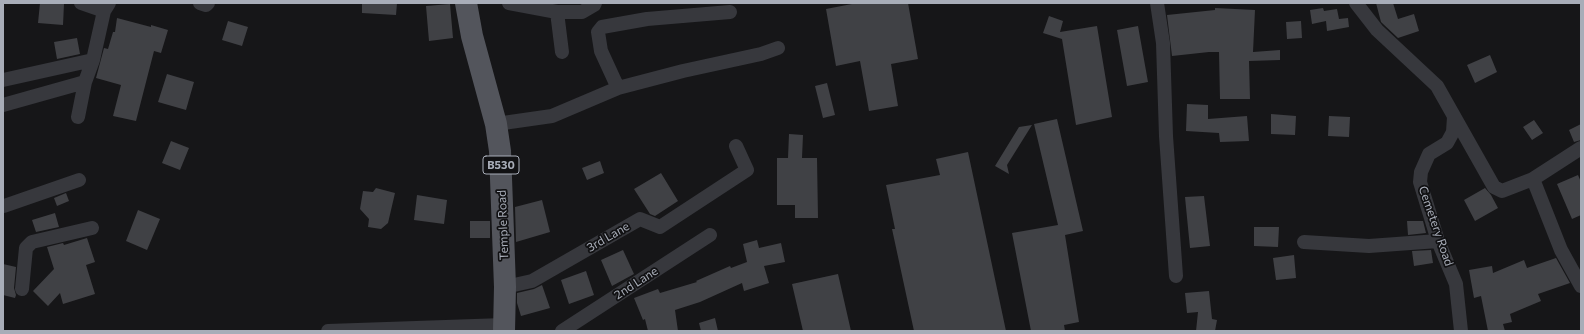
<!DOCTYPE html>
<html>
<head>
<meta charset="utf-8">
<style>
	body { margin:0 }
	#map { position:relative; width:1584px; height:334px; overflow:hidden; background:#161618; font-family:Commissioner,sans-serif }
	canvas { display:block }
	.frame { position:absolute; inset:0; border:4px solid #a8adb8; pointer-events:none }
</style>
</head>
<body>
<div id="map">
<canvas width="1584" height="334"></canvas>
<div class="frame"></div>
</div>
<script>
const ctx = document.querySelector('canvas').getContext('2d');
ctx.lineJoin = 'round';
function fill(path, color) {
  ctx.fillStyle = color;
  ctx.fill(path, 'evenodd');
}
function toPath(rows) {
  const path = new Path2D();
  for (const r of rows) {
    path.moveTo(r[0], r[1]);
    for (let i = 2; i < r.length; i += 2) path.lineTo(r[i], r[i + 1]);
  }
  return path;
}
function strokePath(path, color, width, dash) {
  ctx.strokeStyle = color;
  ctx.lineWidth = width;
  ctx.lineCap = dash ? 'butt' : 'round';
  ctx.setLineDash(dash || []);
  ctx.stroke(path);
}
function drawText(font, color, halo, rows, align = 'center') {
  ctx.font = font + ' Commissioner,sans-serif';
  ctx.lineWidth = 3.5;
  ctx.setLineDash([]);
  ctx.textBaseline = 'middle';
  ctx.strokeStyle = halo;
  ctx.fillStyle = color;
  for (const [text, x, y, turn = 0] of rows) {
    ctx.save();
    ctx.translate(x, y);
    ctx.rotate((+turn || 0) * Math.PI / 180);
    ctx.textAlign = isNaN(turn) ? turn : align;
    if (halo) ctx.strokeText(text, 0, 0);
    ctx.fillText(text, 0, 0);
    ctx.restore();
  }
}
fill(toPath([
	[40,3,64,4,63,25,38,23],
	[362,3,397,3,396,15,362,13],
	[857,3,908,3,918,59,891,64,898,106,869,111,860,61,836,66,826,9],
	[1376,3,1393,3,1398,19,1414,14,1419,31,1398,38,1381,22],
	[450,4,453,38,429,41,426,6],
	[1215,8,1255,10,1253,52,1280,50,1280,60,1249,61,1250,99,1220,99,1219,52,1209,52,1172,56,1167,15,1215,10],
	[1323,8,1324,11,1337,9,1339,19,1348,18,1349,27,1327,31,1326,21,1312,24,1310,10],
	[1049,16,1063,21,1060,32,1097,26,1112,117,1076,125,1062,39,1043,33],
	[117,18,151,27,151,25,168,30,161,53,154,51,136,121,113,116,121,85,96,78,104,48,108,49,113,32,115,32],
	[228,21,248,27,242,46,222,40],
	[1301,21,1302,38,1287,39,1286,22],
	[1138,26,1148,82,1127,86,1117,30],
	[77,38,80,54,57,59,54,42],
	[1490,55,1497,72,1475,83,1467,65],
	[167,74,194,82,186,110,158,102],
	[827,83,835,115,823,118,815,86],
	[1187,104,1208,105,1208,119,1247,116,1249,141,1220,142,1219,133,1186,131],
	[1271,114,1296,116,1295,135,1271,134],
	[1329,116,1350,117,1349,137,1328,136],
	[1057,119,1083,231,1065,235,1079,322,1064,325,1065,331,1031,331,1012,233,1058,225,1034,124],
	[1534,120,1543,133,1532,140,1523,127],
	[1581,124,1581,140,1574,142,1569,130],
	[1032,125,1007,165,1009,174,995,166,1019,127],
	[789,134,803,135,802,158,817,158,818,218,795,218,795,205,777,205,777,158,788,158],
	[171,141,189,148,180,170,162,163],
	[968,152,1006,331,914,331,892,229,895,229,886,185,940,175,936,159],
	[600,161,604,173,587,180,582,168],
	[661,173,678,201,655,216,650,214,634,189],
	[1578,175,1581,182,1581,215,1572,219,1557,184],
	[376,188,395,193,388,223,381,229,368,227,369,219,360,209,363,191,373,192],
	[1485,188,1491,195,1498,208,1475,221,1464,200],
	[66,193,69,201,57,206,54,198],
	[417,195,447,200,444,224,414,220],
	[1204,196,1210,246,1190,248,1185,197],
	[542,200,550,232,516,242,515,207],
	[138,210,160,219,147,250,126,241],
	[55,213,59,227,36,232,32,220],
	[470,221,490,221,490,238,470,238],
	[1407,221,1423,221,1426,233,1408,235],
	[1254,227,1279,227,1278,247,1254,246],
	[87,238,95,262,86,265,95,294,63,304,60,293,48,306,33,291,54,269,47,247,63,243,64,245],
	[757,240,759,248,781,243,785,262,764,266,769,283,744,291,742,283,700,302,675,310,678,331,648,331,645,319,643,320,634,298,658,289,660,293,697,282,696,281,730,266,731,268,747,262,743,244],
	[623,250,634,274,612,286,601,260],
	[1431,250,1433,263,1414,266,1412,251],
	[1294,255,1296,278,1276,280,1273,258],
	[1556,258,1570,283,1538,294,1541,301,1510,314,1512,322,1503,324,1505,331,1488,331,1481,296,1474,298,1469,270,1492,266,1493,273,1524,260,1527,268],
	[3,264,16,267,14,288,16,295,15,298,3,295],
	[586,271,594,295,569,304,561,280],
	[838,274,851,331,803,331,792,284],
	[542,285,550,308,521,316,517,303,517,293,534,289],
	[1209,291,1212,319,1217,320,1215,331,1196,331,1198,312,1187,313,1185,293],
	[715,318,718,331,701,331,699,323]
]), '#404145');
strokePath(toPath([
	[81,3,104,11],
	[200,3,206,5,208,3],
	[509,3,557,12,582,12,594,5,595,3],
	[1157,3,1163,43,1166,136,1176,276],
	[1356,3,1377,30,1437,86,1494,187,1502,191,1533,179,1561,250,1581,286],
	[557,12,562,52],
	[3,80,93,60],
	[618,88,601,51,598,32,602,27,647,19,730,12],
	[3,105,85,82],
	[78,117,85,82,93,60,104,11,109,3],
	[1454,117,1453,132,1447,143,1429,154,1421,172,1420,182,1438,241,1456,284,1461,331],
	[496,124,552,116,618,88,683,71,761,54,778,48],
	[1533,179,1581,148],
	[4,206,79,180],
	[1304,242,1369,246,1438,241],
	[505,287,532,281,640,219,660,227,747,170,736,146],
	[22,289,26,248,32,242,92,228],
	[328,331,504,325],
	[562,331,710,235]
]), '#37383d', 14);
strokePath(toPath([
	[466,3,472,36,496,124,500,151,505,287,504,331]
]), '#53555c', 22);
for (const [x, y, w] of [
	[501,165,36]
]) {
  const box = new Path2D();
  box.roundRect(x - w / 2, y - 9, w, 18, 3);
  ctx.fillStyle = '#111113';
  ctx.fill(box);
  strokePath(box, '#a8adb8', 1);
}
drawText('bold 11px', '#a8adb8', null, [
	["B530",501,165]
]);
drawText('12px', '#a8adb8', '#111113', [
	["Temple Road",503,225,-92],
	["Cemetery Road",1436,226,71],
	["3rd Lane",608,237,-30],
	["2nd Lane",636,283,-33]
]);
</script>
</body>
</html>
